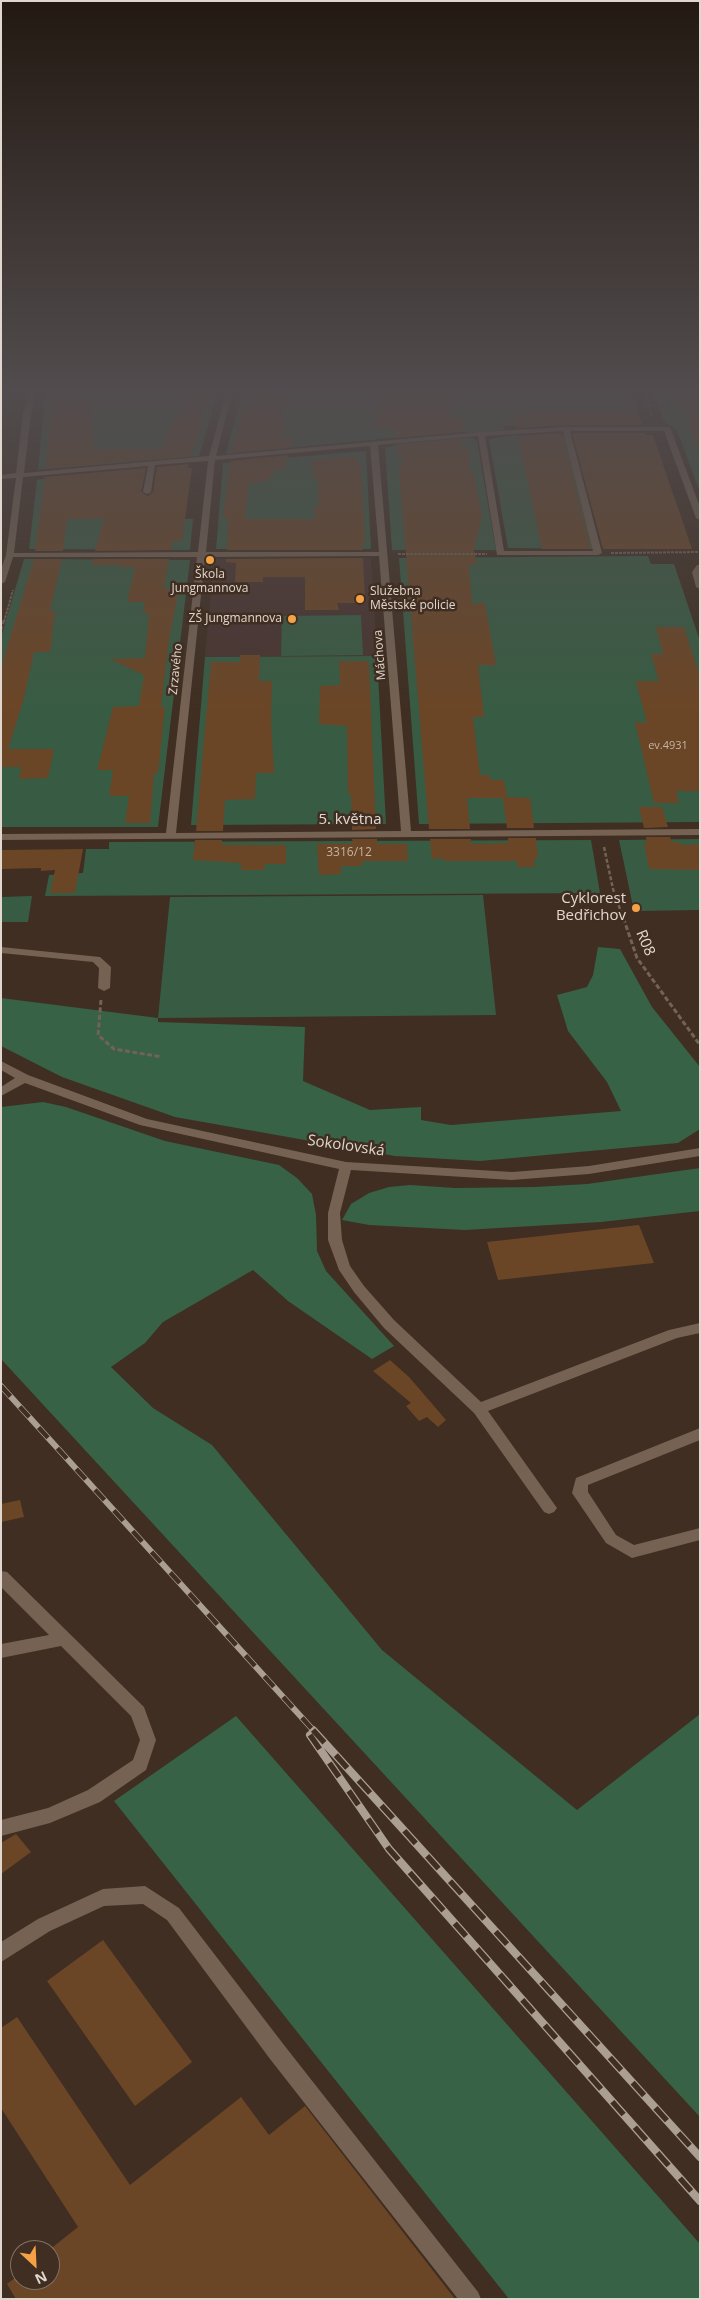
<!DOCTYPE html>
<html>
<head>
<meta charset="utf-8">
<style>
	body { margin:0 }
	#map { position:relative; width:701px; height:2300px; overflow:hidden; background:#3f2e21; font-family:"Open Sans",sans-serif }
	canvas { display:block }
	.frame { position:absolute; inset:0; border:2px solid #e2d7ce; pointer-events:none }
	.north { position:absolute; left:10px; top:2240px; width:50px; height:50px; box-sizing:border-box; background:#3f2e21; border:1px solid #807266; border-radius:50%; rotate:155deg; font-size:14px; font-weight:700; line-height:20px; text-align:center; color:#e2d7ce }
	.north::after { content:''; display:block; margin:auto; width:18px; height:22px; background:#f5a246; clip-path:polygon(50% 0,100% 100%,50% 72%,0 100%) }
</style>
</head>
<body>
<div id="map">
<canvas width="701" height="2300"></canvas>
<div class="frame"></div>
<div class="north">N</div>
</div>
<script>
const ctx = document.querySelector('canvas').getContext('2d');
ctx.lineJoin = 'round';
function fill(path, color) {
  ctx.fillStyle = color;
  ctx.fill(path, 'evenodd');
}
function toPath(rows) {
  const path = new Path2D();
  for (const r of rows) {
    path.moveTo(r[0], r[1]);
    for (let i = 2; i < r.length; i += 2) path.lineTo(r[i], r[i + 1]);
  }
  return path;
}
function strokePath(path, color, width, dash) {
  ctx.strokeStyle = color;
  ctx.lineWidth = width;
  ctx.lineCap = dash ? 'butt' : 'round';
  ctx.setLineDash(dash || []);
  ctx.stroke(path);
}
function drawText(font, color, halo, rows, align = 'center') {
  ctx.font = font + ' "Open Sans",sans-serif';
  ctx.lineWidth = 5;
  ctx.setLineDash([]);
  ctx.textBaseline = 'middle';
  ctx.strokeStyle = halo;
  ctx.fillStyle = color;
  for (const [text, x, y, turn = 0] of rows) {
    ctx.save();
    ctx.translate(x, y);
    ctx.rotate((+turn || 0) * Math.PI / 180);
    ctx.textAlign = isNaN(turn) ? turn : align;
    if (halo) ctx.strokeText(text, 0, 0);
    ctx.fillText(text, 0, 0);
    ctx.restore();
  }
}
fill(toPath([
	[371,558,377,656,205,657,214,559]
]), '#48342f');
fill(toPath([
	[46,389,219,389,199,456,38,470],
	[243,389,373,389,460,392,461,389,500,389,498,391,632,393,642,425,504,426,505,430,465,433,463,431,226,454],
	[652,389,700,389,700,492,677,430,665,423],
	[513,435,564,436,593,549,508,548,489,439],
	[463,438,473,438,477,441,496,550,392,550,385,448,397,444],
	[366,451,371,549,216,549,223,463],
	[48,478,133,519,193,519,190,550,29,549,37,480],
	[648,556,651,564,674,564,700,641,700,822,419,824,399,558],
	[24,559,190,560,158,827,1,827,1,637],
	[361,615,363,655,281,656,282,616],
	[377,656,386,824,191,825,205,657],
	[700,839,700,910,634,911,619,840],
	[591,840,600,893,45,896,49,875,83,873,86,849,109,849,109,842],
	[483,895,496,1015,158,1018,170,897],
	[32,896,28,922,1,922,1,897]
]), '#385c43');
fill(toPath([
	[598,947,620,949,652,1007,700,1067,700,1129,678,1143,480,1161,395,1156,175,1117,62,1077,1,1046,1,998,158,1018,158,1022,305,1027,303,1081,370,1110,421,1107,421,1120,451,1125,621,1111,607,1082,568,1031,557,995,587,987,593,975],
	[43,1102,66,1107,165,1141,279,1165,297,1178,312,1194,316,1215,317,1251,326,1271,394,1346,372,1359,288,1301,253,1270,163,1322,145,1343,111,1367,153,1408,212,1445,382,1650,577,1810,700,1714,700,2117,1,1359,1,1107],
	[700,1168,700,1211,601,1222,465,1230,369,1225,342,1220,351,1204,369,1193,389,1187,410,1185,455,1188,535,1187,587,1184],
	[236,1716,700,2244,700,2299,509,2299,114,1801]
]), '#376245');
fill(toPath([
	[54,389,75,389,74,400,95,400,92,420,93,449,162,449,173,420,178,420,188,389,207,389,205,400,208,400,191,456,45,469],
	[248,389,275,390,275,392,281,392,280,396,286,396,280,423,284,423,281,438,293,439,291,447,231,453],
	[375,389,451,389,450,418,463,418,462,432,396,438,395,428,375,428],
	[678,389,700,389,700,446,696,446],
	[514,413,638,413,642,425,566,425,517,428],
	[562,433,591,549,542,549,518,436],
	[572,433,645,433,646,435,653,435,692,549,603,549],
	[462,439,462,448,468,448,471,461,468,471,473,471,482,516,474,550,477,564,469,564,472,604,485,603,496,665,478,665,484,717,473,717,480,775,490,775,490,780,504,780,507,797,530,798,534,828,507,828,503,798,467,798,470,829,429,829,399,472,404,459,399,459,397,445],
	[288,455,284,469,271,470,274,477,267,477,269,481,249,483,245,519,315,519,314,506,319,506,318,483,313,475,313,460,355,456,361,466,365,542,362,542,363,550,227,550,228,518,223,518,230,461],
	[189,464,188,468,192,468,182,541,173,541,171,550,95,551,104,518,67,519,63,551,35,551,45,477,146,468,141,492,148,496,153,492,157,467],
	[363,558,365,603,337,603,339,610,305,610,305,577,263,577,263,582,235,582,236,563,226,562,226,559],
	[34,559,62,559,50,611,55,611,50,652,34,652,24,698,8,749,54,749,48,778,19,779,21,767,1,767,1,679,4,657],
	[93,559,169,559,164,589,179,589,169,640,161,707,165,707,163,725,158,773,154,773,150,823,125,823,129,796,109,796,113,770,97,770,113,707,139,706,144,675,110,659,145,658,149,613,143,613,145,602,127,602,135,567,122,567,122,565,92,565],
	[656,627,684,627,700,677,700,791,676,791,679,803,654,803,635,722,647,723,636,681,659,681,651,654,663,654],
	[240,655,260,655,259,681,272,681,271,719,274,773,256,773,255,799,225,800,223,831,196,831,211,662,240,662],
	[339,661,368,661,369,665,376,829,352,830,351,794,348,794,347,726,319,724,320,686,340,685],
	[639,807,662,807,668,827,644,828],
	[646,837,670,837,672,842,679,842,680,845,700,844,700,870,649,869,644,843,647,843],
	[508,838,536,838,538,858,534,858,535,867,517,867,517,861,443,861,443,858,432,859,430,839,471,839,471,844,508,843],
	[352,839,377,839,377,844,407,844,408,861,362,861,362,866,341,866,341,874,319,875,317,844,353,844],
	[195,840,222,840,222,845,286,845,286,864,265,864,264,870,241,870,241,863,193,860],
	[83,849,75,893,50,893,55,870,41,871,41,868,1,869,1,850],
	[639,1225,654,1263,498,1280,487,1242],
	[390,1360,409,1377,446,1420,438,1427,427,1417,419,1421,406,1406,411,1403,373,1371],
	[20,1500,24,1517,1,1522,1,1504],
	[16,1834,31,1852,1,1874,1,1843],
	[103,1940,192,2062,135,2106,47,1981],
	[17,2017,130,2185,241,2097,269,2135,305,2106,455,2299,16,2299,7,2284,20,2274,20,2280,50,2280,49,2250,78,2227,1,2108,1,2028]
]), '#6b4626');
strokePath(toPath([
	[644,389,652,416],
	[611,553,700,552],
	[398,554,487,554],
	[4,622,13,590]
]), '#726257', 2, [3, 1]);
strokePath(toPath([
	[1,630,4,620],
	[604,847,613,889,621,912]
]), '#726257', 2.5, [4, 2]);
strokePath(toPath([
	[621,911,637,958,700,1045],
	[101,1000,98,1035,114,1049,162,1057]
]), '#726257', 3, [5, 2.5]);
fill(toPath([
	[30,389,36,389,31,414,24,473,209,456,227,389,233,389,216,456,481,432,566,427,670,427,700,507,700,520,696,518,664,431,570,431,602,553,598,555,497,555,478,436,378,445,411,831,700,829,700,835,1,840,1,834,166,833,197,557,13,557,5,582,1,584,1,569,6,555,16,478,1,479,1,475,16,473,23,414,30,389],
	[563,431,593,551,504,551,485,436,563,431],
	[370,446,379,552,206,552,215,460,370,446],
	[208,461,198,552,14,553,23,477,148,466,143,492,147,494,151,492,155,465,208,461],
	[379,556,401,831,176,833,205,557,379,556],
	[697,565,700,565,700,589,696,587,692,572,697,565],
	[1,947,100,957,111,967,110,988,104,991,98,988,99,968,93,962,1,953,1,947],
	[1,1061,28,1075,147,1119,346,1162,512,1172,589,1166,700,1148,700,1156,589,1174,512,1180,351,1170,340,1213,342,1240,350,1266,364,1286,394,1320,481,1402,669,1330,700,1323,700,1333,677,1338,488,1411,557,1508,554,1512,549,1514,544,1512,474,1413,384,1328,354,1292,339,1270,328,1240,328,1213,339,1169,140,1125,25,1083,1,1096,1,1087,15,1078,1,1070,1,1061],
	[700,1428,700,1440,588,1485,588,1492,616,1535,634,1545,700,1528,700,1540,632,1558,606,1543,572,1493,576,1478,700,1428],
	[1,1571,7,1572,144,1707,156,1740,146,1770,100,1802,50,1823,1,1836,1,1820,48,1808,88,1790,133,1760,140,1740,131,1716,61,1646,1,1658,1,1644,49,1635,1,1587,1,1571],
	[145,1886,179,1908,284,2045,478,2292,481,2299,458,2299,270,2059,167,1920,143,1904,104,1906,50,1931,1,1962,1,1942,38,1919,103,1889,145,1886]
]), '#756253');
const railFar1 = toPath([
	[1,1386,314,1731]
]);
const rail = toPath([
	[313,1730,700,2157],
	[310,1735,389,1849,700,2201]
]);
strokePath(railFar1, '#ab9e93', 6);
strokePath(rail, '#ab9e93', 8);
strokePath(railFar1, '#3f2e21', 4.5, [14]);
strokePath(rail, '#3f2e21', 5.5, [17]);
const sky = ctx.createLinearGradient(0, 0, 0, 711);
sky.addColorStop(0, '#231912');
sky.addColorStop(0.55, '#524c4e');
sky.addColorStop(1, '#524c4e00');
ctx.fillStyle = sky;
ctx.fillRect(0, 0, 701, 711);
for (const [x, y, r, color] of [
	[210,560,5,"#f5a246"],
	[360,599,5,"#f5a246"],
	[292,619,5,"#f5a246"],
	[636,908,5,"#f5a246"]
]) {
  const dot = new Path2D();
  dot.arc(x, y, r, 0, 2 * Math.PI);
  ctx.fillStyle = color;
  ctx.fill(dot);
  strokePath(dot, '#3f2e21', 2);
}
drawText('11px', '#c4b3a4', null, [
	["ev.4931",668,746]
]);
drawText('12px', '#e2d7ce', '#3f2e21', [
	["Škola",210,575],
	["Jungmannova",210,589],
	["Služebna",370,592,"left"],
	["Městské policie",370,606,"left"],
	["ZŠ Jungmannova",282,619,"right"]
]);
drawText('12px', '#e2d7ce', '#3f2e21', [
	["Máchova",380,655,-94],
	["Zrzavého",176,669,-84]
]);
drawText('12px', '#c4b3a4', null, [
	["3316/12",349,853]
]);
drawText('15px', '#e2d7ce', '#3f2e21', [
	["5. května",350,820],
	["R08",645,943,67],
	["Sokolovská",346,1146,8]
]);
drawText('15px', '#e2d7ce', '#3f2e21', [
	["Cyklorest",626,899],
	["Bedřichov",626,916]
], 'right');
</script>
</body>
</html>
